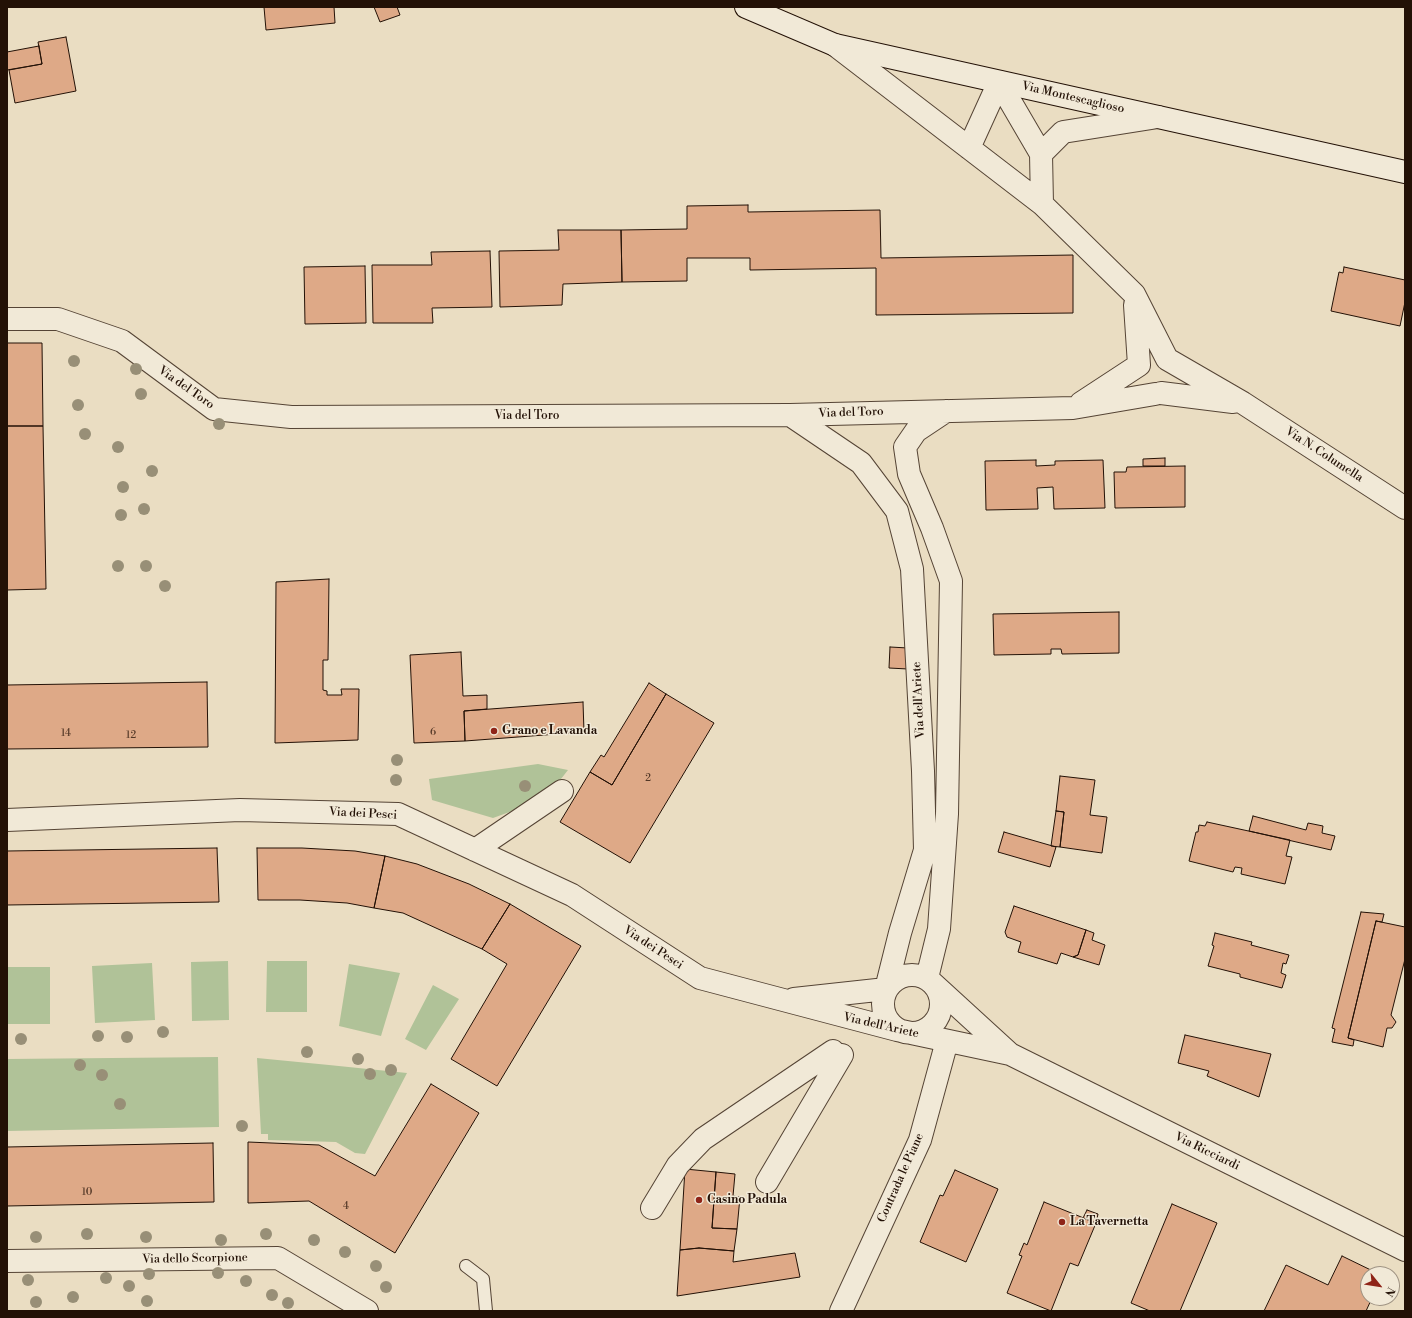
<!DOCTYPE html>
<html>
<head>
<meta charset="utf-8">
<style>
	body { margin:0 }
	#map { position:relative; width:1412px; height:1318px; overflow:hidden; background:#eaddc2; font-family:"Libre Bodoni",serif }
	canvas { display:block }
	.frame { position:absolute; inset:0; border:8px solid #231106; pointer-events:none }
	.north { position:absolute; left:1360px; top:1266px; width:40px; height:40px; box-sizing:border-box; background:#f1e9d7; border:1px solid #9f9383; border-radius:50%; rotate:120deg; font-size:11px; font-weight:700; line-height:16px; text-align:center; color:#231106 }
	.north::after { content:''; display:block; margin:auto; width:14px; height:18px; background:#8f2418; clip-path:polygon(50% 0,100% 100%,50% 72%,0 100%) }
</style>
</head>
<body>
<div id="map">
<canvas width="1412" height="1318"></canvas>
<div class="frame"></div>
<div class="north">N</div>
</div>
<script>
const ctx = document.querySelector('canvas').getContext('2d');
ctx.lineJoin = 'round';
function fill(path, color) {
  ctx.fillStyle = color;
  ctx.fill(path, 'evenodd');
}
function toPath(rows) {
  const path = new Path2D();
  for (const r of rows) {
    if (r.length === 3) {
      path.moveTo(r[0] + r[2], r[1]);
      path.arc(r[0], r[1], r[2], 0, 2 * Math.PI);
      continue;
    }
    path.moveTo(r[0], r[1]);
    for (let i = 2; i < r.length; i += 2) path.lineTo(r[i], r[i + 1]);
  }
  return path;
}
function strokePath(path, color, width, dash) {
  ctx.strokeStyle = color;
  ctx.lineWidth = width;
  ctx.lineCap = dash ? 'butt' : 'round';
  ctx.setLineDash(dash || []);
  ctx.stroke(path);
}
function drawText(font, color, halo, rows, align = 'center') {
  ctx.font = font + ' "Libre Bodoni",serif';
  ctx.lineWidth = 3;
  ctx.setLineDash([]);
  ctx.textBaseline = 'middle';
  ctx.strokeStyle = halo;
  ctx.fillStyle = color;
  for (const [text, x, y, turn = 0] of rows) {
    ctx.save();
    ctx.translate(x, y);
    ctx.rotate((+turn || 0) * Math.PI / 180);
    ctx.textAlign = isNaN(turn) ? turn : align;
    if (halo) ctx.strokeText(text, 0, 0);
    ctx.fillText(text, 0, 0);
    ctx.restore();
  }
}
fill(toPath([
	[538,764,568,770,557,784,526,806,493,818,432,800,429,779],
	[228,961,229,1020,192,1021,191,962],
	[267,961,307,961,307,1012,266,1012],
	[152,963,155,1020,95,1023,92,966],
	[349,964,400,973,381,1036,339,1026],
	[7,967,50,967,50,1024,7,1024],
	[433,985,459,999,426,1050,405,1039],
	[218,1057,219,1127,7,1131,7,1059],
	[257,1058,329,1065,407,1073,365,1154,355,1153,336,1142,268,1140,268,1134,261,1134]
]), '#b0c298');
const building = toPath([
	[264,7,334,7,335,23,266,30,264,7],
	[374,7,397,7,400,15,380,22,374,7],
	[66,37,76,91,15,103,9,70,42,64,38,42,66,37],
	[39,46,42,64,7,70,7,52,39,46],
	[748,205,748,212,880,210,881,258,1073,255,1073,313,876,315,876,268,750,270,750,258,687,258,687,281,622,282,621,230,687,229,687,206,748,205],
	[558,230,621,230,622,282,563,284,562,305,500,307,499,251,559,250,558,230],
	[490,251,492,307,432,308,433,323,373,323,372,265,432,265,431,252,490,251],
	[365,266,366,323,305,324,304,267,365,266],
	[1344,267,1405,280,1405,302,1400,326,1331,311,1339,272,1343,273,1344,267],
	[7,343,42,343,43,426,7,426,7,343],
	[7,426,43,426,46,589,7,590,7,426],
	[1165,458,1165,466,1143,466,1143,459,1165,458],
	[1036,460,1036,466,1055,465,1055,461,1103,460,1105,508,1054,509,1053,487,1037,488,1038,509,986,510,985,461,1036,460],
	[1185,466,1185,507,1115,508,1114,472,1126,472,1127,467,1185,466],
	[329,579,328,660,323,660,323,690,327,691,327,695,342,695,341,689,359,689,358,740,275,743,276,582,329,579],
	[1119,612,1119,653,1062,654,1061,649,1051,649,1051,654,994,655,993,614,1119,612],
	[890,647,908,648,908,669,889,668,890,647],
	[461,652,463,696,487,695,487,709,464,711,465,741,414,743,410,655,461,652],
	[207,682,208,747,7,749,7,685,207,682],
	[649,683,666,694,612,785,590,772,601,755,604,757,649,683],
	[666,694,714,723,630,863,560,822,590,772,612,785,666,694],
	[583,702,584,732,465,741,464,711,583,702],
	[1060,776,1095,780,1090,815,1107,817,1102,853,1060,847,1064,812,1056,811,1060,776],
	[1056,811,1064,812,1060,847,1051,846,1056,811],
	[1253,816,1306,830,1308,823,1323,826,1322,833,1335,836,1331,850,1249,831,1253,816],
	[1207,822,1290,840,1286,856,1292,857,1285,884,1241,874,1242,868,1235,867,1233,872,1189,861,1196,832,1198,832,1199,825,1205,826,1207,822],
	[1004,832,1056,847,1050,867,998,852,1004,832],
	[217,848,219,902,7,905,7,851,217,848],
	[257,848,302,848,355,851,385,856,374,908,347,903,300,900,258,900,257,848],
	[385,856,417,864,469,884,510,904,482,949,403,913,374,908,385,856],
	[510,904,581,946,497,1086,451,1059,507,964,482,949,510,904],
	[1014,906,1086,930,1078,955,1073,957,1061,953,1057,964,1018,952,1021,942,1007,937,1005,932,1014,906],
	[1361,912,1384,914,1382,922,1376,921,1348,1038,1354,1040,1353,1046,1332,1042,1335,1029,1332,1028,1361,912],
	[1376,921,1405,927,1405,959,1391,1015,1396,1022,1392,1028,1387,1028,1383,1047,1348,1038,1376,921],
	[1086,930,1094,933,1092,940,1105,945,1099,965,1073,957,1078,955,1086,930],
	[1215,933,1252,942,1251,945,1289,955,1286,964,1283,963,1281,973,1286,975,1282,988,1240,977,1240,974,1208,966,1214,946,1212,945,1215,933],
	[1185,1035,1271,1054,1259,1097,1207,1076,1209,1071,1178,1063,1185,1035],
	[431,1084,479,1113,395,1253,309,1201,248,1203,248,1142,319,1145,375,1176,431,1084],
	[213,1143,214,1202,7,1206,7,1147,213,1143],
	[685,1169,716,1172,712,1228,737,1229,734,1251,699,1248,680,1250,685,1169],
	[955,1170,998,1189,966,1262,920,1242,940,1195,943,1196,955,1170],
	[716,1172,735,1174,733,1196,740,1197,737,1229,712,1228,716,1172],
	[1044,1202,1096,1223,1078,1266,1070,1263,1051,1311,1007,1293,1022,1256,1019,1255,1024,1243,1027,1245,1044,1202],
	[1172,1204,1217,1223,1180,1311,1150,1311,1131,1303,1172,1204],
	[1087,1210,1098,1214,1096,1223,1083,1218,1087,1210],
	[699,1248,734,1251,733,1262,795,1253,800,1277,677,1296,680,1250,699,1248],
	[1342,1256,1379,1274,1368,1274,1368,1298,1372,1298,1366,1311,1264,1311,1286,1265,1328,1285,1342,1256]
]);
fill(building, '#dea987');
strokePath(building, '#231106', 1);
const lane = toPath([
	[466,1266,483,1279,486,1311]
]);
const street = toPath([
	[835,45,1042,204,1134,294,1167,359,1243,403,1405,508],
	[999,82,1041,154],
	[969,148,999,82],
	[1042,204,1041,154,1063,132,1158,117],
	[7,319,58,319,122,341,214,409,291,417,790,415,1073,408,1155,394],
	[1161,393,1233,402],
	[1081,403,1139,365,1135,305],
	[946,411,916,431,905,447,909,474,932,528,951,581,947,814,939,929,927,978,1009,1053],
	[790,415,861,463,897,511,912,569,923,771,925,850,900,933,886,989,794,999],
	[7,820,240,810,398,814,572,895,700,978,897,1030,1010,1054,1405,1250],
	[475,850,562,791],
	[912,1004,29],
	[767,1182,842,1055],
	[652,1208,678,1165,703,1139,833,1051],
	[7,1261,278,1258,367,1311],
	[841,1311,920,1140,947,1041]
]);
const secondary = toPath([
	[746,7,835,45,1405,172]
]);
strokePath(lane, '#554435', 14);
strokePath(street, '#554435', 24);
strokePath(secondary, '#231106', 24);
strokePath(lane, '#f1e9d7', 12);
strokePath(street, '#f1e9d7', 22);
strokePath(secondary, '#f1e9d7', 22);
ctx.fillStyle = '#988f77';
for (const [x, y] of [
	[74,361],
	[136,369],
	[141,394],
	[78,405],
	[219,424],
	[85,434],
	[118,447],
	[152,471],
	[123,487],
	[144,509],
	[121,515],
	[118,566],
	[146,566],
	[165,586],
	[397,760],
	[396,780],
	[525,786],
	[163,1032],
	[98,1036],
	[127,1037],
	[21,1039],
	[307,1052],
	[358,1059],
	[80,1065],
	[391,1070],
	[370,1074],
	[102,1075],
	[120,1104],
	[242,1126],
	[87,1234],
	[266,1234],
	[36,1237],
	[146,1237],
	[221,1240],
	[314,1240],
	[345,1252],
	[376,1266],
	[218,1273],
	[149,1274],
	[106,1278],
	[28,1280],
	[246,1281],
	[129,1286],
	[386,1287],
	[272,1295],
	[73,1297],
	[147,1301],
	[36,1302],
	[288,1303]
]) {
  ctx.beginPath();
  ctx.arc(x, y, 6, 0, 2 * Math.PI);
  ctx.fill();
}
for (const [x, y, r, color] of [
	[494,731,4,"#8f2418"],
	[699,1200,4,"#8f2418"],
	[1062,1222,4,"#8f2418"]
]) {
  const dot = new Path2D();
  dot.arc(x, y, r, 0, 2 * Math.PI);
  ctx.fillStyle = color;
  ctx.fill(dot);
  strokePath(dot, '#f1e9d7', 1.5);
}
drawText('10px', '#523726', null, [
	["6",433,733],
	["14",66,734],
	["12",131,736],
	["2",648,779],
	["10",87,1193],
	["4",346,1207]
]);
drawText('12px', '#231106', '#f1e9d7', [
	["Via Montescaglioso",1073,98,13],
	["Via del Toro",186,388,35],
	["Via del Toro",851,413,-2],
	["Via del Toro",527,416],
	["Via N. Columella",1324,455,33],
	["Via dell'Ariete",919,700,-93],
	["Via dei Pesci",363,814,3],
	["Via dei Pesci",653,948,33],
	["Via dell'Ariete",881,1026,13],
	["Via Ricciardi",1207,1152,26],
	["Contrada le Piane",901,1178,-66],
	["Via dello Scorpione",195,1259,-1]
]);
drawText('bold 12px', '#231106', '#f1e9d7', [
	["Grano e Lavanda",502,731],
	["Casino Padula",707,1200],
	["La Tavernetta",1070,1222]
], 'left');
</script>
</body>
</html>
